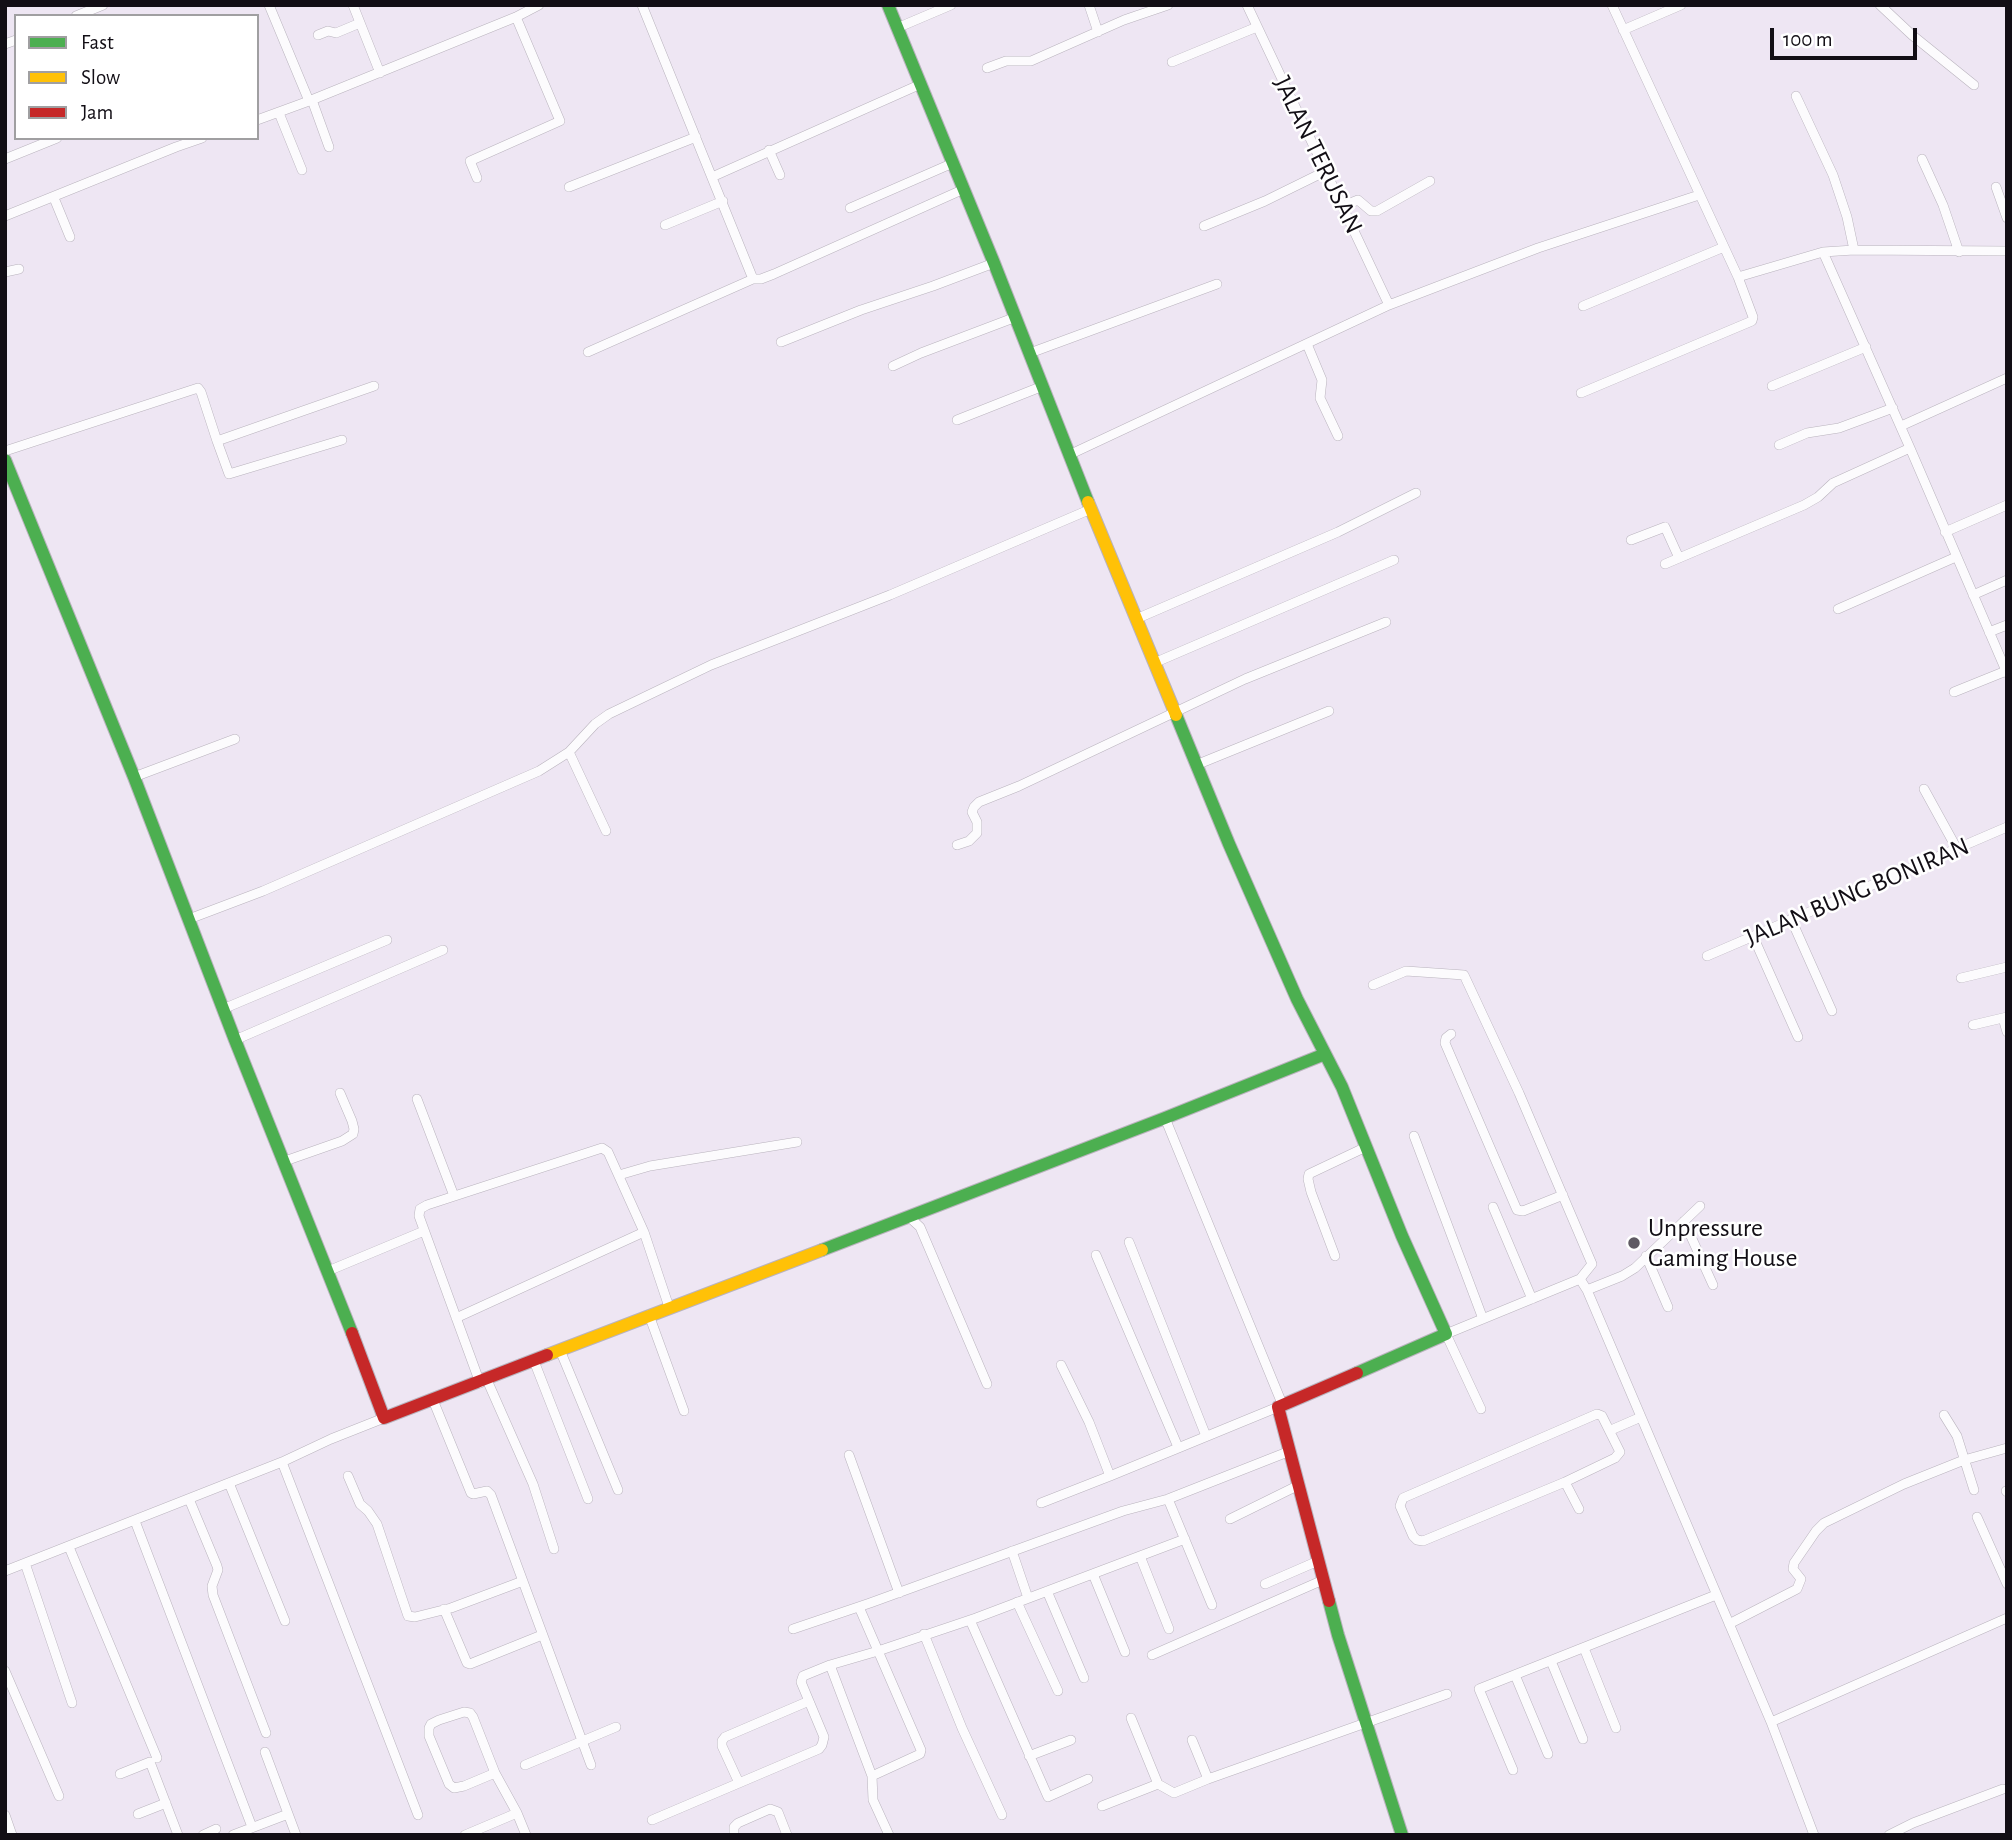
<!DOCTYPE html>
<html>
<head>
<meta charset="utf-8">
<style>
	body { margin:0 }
	#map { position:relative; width:2012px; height:1840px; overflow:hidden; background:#eee6f3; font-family:"Alegreya Sans",sans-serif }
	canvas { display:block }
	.frame { position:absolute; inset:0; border:7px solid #120e15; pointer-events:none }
	.legend { position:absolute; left:14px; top:14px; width:245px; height:126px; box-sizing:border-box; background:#fff; border:2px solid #a09fa1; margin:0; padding:9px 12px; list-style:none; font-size:21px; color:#120e15 }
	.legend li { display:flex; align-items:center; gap:14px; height:35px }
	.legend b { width:35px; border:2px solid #a09fa1 }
	.scale { position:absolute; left:1770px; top:28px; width:147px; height:32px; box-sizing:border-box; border:4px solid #120e15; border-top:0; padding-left:9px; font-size:21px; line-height:24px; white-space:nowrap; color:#120e15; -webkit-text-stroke:5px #fff; paint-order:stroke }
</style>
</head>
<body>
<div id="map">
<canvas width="2012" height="1840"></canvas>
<div class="frame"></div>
<ul class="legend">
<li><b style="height:9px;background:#4caf50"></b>Fast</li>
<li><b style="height:9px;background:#ffc107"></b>Slow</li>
<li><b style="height:9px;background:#c62828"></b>Jam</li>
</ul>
<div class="scale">100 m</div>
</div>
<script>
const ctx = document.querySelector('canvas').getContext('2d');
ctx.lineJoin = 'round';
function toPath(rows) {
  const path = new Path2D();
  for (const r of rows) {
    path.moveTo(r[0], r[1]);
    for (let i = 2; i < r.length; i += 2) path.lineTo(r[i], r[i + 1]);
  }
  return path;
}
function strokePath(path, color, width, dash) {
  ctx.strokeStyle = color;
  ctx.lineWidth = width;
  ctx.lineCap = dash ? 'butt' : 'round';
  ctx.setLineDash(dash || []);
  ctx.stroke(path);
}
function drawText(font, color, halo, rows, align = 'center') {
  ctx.font = font + ' "Alegreya Sans",sans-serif';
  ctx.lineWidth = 5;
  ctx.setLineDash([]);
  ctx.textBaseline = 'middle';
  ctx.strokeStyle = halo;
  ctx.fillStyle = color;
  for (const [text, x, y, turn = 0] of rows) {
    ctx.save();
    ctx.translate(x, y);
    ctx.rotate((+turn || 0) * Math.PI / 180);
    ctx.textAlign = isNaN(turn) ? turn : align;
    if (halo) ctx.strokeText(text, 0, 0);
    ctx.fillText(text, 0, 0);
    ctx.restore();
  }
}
const street = toPath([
	[269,5,309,101],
	[353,5,380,73],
	[642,5,753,279,761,279,774,274,964,189],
	[1089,5,1098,32],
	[1247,5,1389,305],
	[1612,5,1738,277,1823,252,1910,448,2007,673],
	[1880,5,1912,35,1974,85],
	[76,16,103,5],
	[897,28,951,5],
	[1623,30,1681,5],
	[318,35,328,31,336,33,360,23],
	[5,44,16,40],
	[1172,62,1257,27],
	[987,68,1006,61,1031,61,1124,20,1168,5],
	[1796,96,1833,175,1847,217,1854,250],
	[312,100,329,147],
	[279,113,302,170],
	[257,120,309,101,516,17,539,5],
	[769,150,780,175],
	[5,159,57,138],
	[1922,159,1943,205,1959,252],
	[712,177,921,84],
	[477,178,470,161,560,121,516,17],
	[569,187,696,137],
	[1996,187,2007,218],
	[54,198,70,237],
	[1343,206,1358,200,1371,211,1377,211,1430,181],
	[850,208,953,163],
	[5,216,176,147,202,138],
	[665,225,723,201],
	[1204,226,1265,201,1326,171],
	[1823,252,1854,250,2007,251],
	[5,272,19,269],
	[1583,306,1724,247],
	[781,342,861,310,933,286,994,263],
	[1307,344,1322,380,1320,398,1338,436],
	[588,352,753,279],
	[1030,353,1217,284],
	[893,366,921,353,1016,317],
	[1772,386,1866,347],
	[1581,393,1752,321,1753,317,1738,277],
	[957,420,1043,386],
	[1901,426,2007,378],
	[217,441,229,474,342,440],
	[1779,445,1807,433,1839,428,1893,408],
	[5,451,198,388,201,392,217,441,374,386],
	[1071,454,1389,305,1538,248,1699,195],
	[1945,532,2007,505],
	[1631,540,1665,527,1679,558],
	[1665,564,1804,505,1818,497,1833,483,1910,448],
	[1973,595,2007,580],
	[1838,609,1956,557],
	[1136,619,1338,532,1416,493],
	[1989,632,2007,625],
	[1154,663,1394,560],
	[1954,692,2006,671],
	[569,752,606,831],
	[1196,765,1329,711],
	[134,777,235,739],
	[1924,789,1957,849],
	[957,845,969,841,977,833,977,822,972,812,974,807,979,802,1019,786,1245,679,1386,622],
	[189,919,263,891,539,771,569,752,595,724,609,714,711,665,890,595,1091,509],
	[1791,919,1832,1011],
	[1753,936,1798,1037],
	[1707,956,2007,827],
	[1961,978,2007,967],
	[1373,985,1406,971,1464,975,1519,1093,1592,1264,1580,1279],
	[223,1009,387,940],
	[2003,1018,2007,1032],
	[1973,1025,2007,1017],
	[1451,1034,1446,1038,1445,1043,1517,1210,1523,1211,1563,1195],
	[235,1040,443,950],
	[417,1099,454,1196],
	[1165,1118,1283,1406],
	[1414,1136,1483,1319],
	[285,1161,342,1141,353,1134,354,1129,352,1121,340,1093],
	[619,1175,650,1166,797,1142],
	[1493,1207,1532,1299],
	[908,1216,920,1227,987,1384],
	[1684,1221,1713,1285],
	[1129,1242,1206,1436],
	[1096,1255,1178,1447],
	[1335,1256,1311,1192,1308,1179,1309,1174,1366,1147],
	[1646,1256,1668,1307],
	[328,1271,424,1231],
	[1587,1290,1622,1276,1635,1268,1700,1206],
	[649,1315,684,1411],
	[456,1318,644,1232],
	[560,1350,618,1490],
	[534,1361,588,1499],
	[1061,1365,1089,1422,1110,1476,1278,1407],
	[487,1380,533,1484,554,1549],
	[480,1383,419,1216,420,1209,427,1205,602,1148,608,1152,644,1232,669,1307],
	[433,1400,471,1493,473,1494,487,1491,491,1495,591,1765],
	[1481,1409,1446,1334,1580,1279,1587,1290,1771,1722],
	[1597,1414,1602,1416,1620,1452,1615,1458,1565,1482,1423,1541,1417,1540,1413,1536,1400,1506,1403,1498,1597,1414],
	[1944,1415,1957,1436,1974,1490],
	[1611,1430,1641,1417],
	[849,1455,899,1593],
	[282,1462,418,1815],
	[348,1476,360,1504,368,1511,377,1524,408,1616,415,1617,451,1608,523,1581],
	[1565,1482,1579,1509],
	[229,1483,285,1621],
	[2006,1491,2007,1492],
	[189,1499,217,1566,218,1570,212,1586,213,1595,266,1733],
	[1168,1499,1212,1605],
	[1041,1503,1110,1476],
	[1977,1517,2007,1584],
	[1230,1519,1299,1485],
	[135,1521,252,1827],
	[69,1547,157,1758],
	[1012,1551,1028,1598],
	[1140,1556,1169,1629],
	[25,1563,72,1703],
	[5,1571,282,1462,331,1439,384,1418],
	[1093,1574,1125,1652],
	[1265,1584,1318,1561],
	[1047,1591,1084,1678],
	[1017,1602,1058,1691],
	[859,1607,921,1750,920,1754,872,1776],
	[444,1609,467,1663,470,1664,542,1635],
	[970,1620,1048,1797,1088,1779],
	[1729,1624,1797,1589,1801,1579,1793,1569,1794,1563,1816,1531,1824,1523,1904,1484,1964,1460,2007,1448],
	[793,1629,870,1603,1123,1511,1168,1499,1290,1451],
	[924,1634,962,1728,1002,1815],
	[1584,1648,1616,1728],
	[1152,1655,1323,1580],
	[1551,1661,1583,1739],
	[830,1665,872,1776,873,1800,889,1835],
	[5,1671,59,1796],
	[1515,1675,1548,1754],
	[1131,1718,1158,1784],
	[1192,1740,1208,1779],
	[265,1752,296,1835],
	[1029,1756,1071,1740],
	[525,1765,616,1727],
	[1513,1770,1479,1689,1716,1595],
	[495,1773,464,1786,454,1788,449,1784,429,1736,429,1728,431,1724,439,1720,464,1712,470,1713,473,1717,495,1773,517,1813,526,1835],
	[120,1774,150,1762,178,1835],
	[739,1783,722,1746,722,1741,725,1737,809,1701],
	[1102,1806,1158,1784,1174,1793,1208,1779,1447,1694],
	[138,1814,166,1803],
	[5,1815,12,1835],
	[652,1820,819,1749,822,1745,824,1737,801,1682,803,1676,830,1665,878,1651,976,1618,1185,1539],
	[203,1835,216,1829],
	[233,1835,288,1814],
	[465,1835,517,1813],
	[734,1835,734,1827,738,1823,770,1809,778,1812,787,1835],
	[1814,1835,1771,1722,2007,1618],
	[1889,1835,1913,1823,2003,1789]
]);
const fast = toPath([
	[888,5,994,263,1088,502],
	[5,460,134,777,235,1040,352,1333],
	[1176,715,1229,844,1297,999,1342,1087,1402,1236,1446,1334,1357,1373],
	[822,1250,1165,1118,1325,1054],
	[1329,1601,1338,1635,1402,1835]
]);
const slow = toPath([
	[1088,502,1176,715],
	[547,1355,822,1250]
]);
const jam = toPath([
	[352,1333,384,1418,547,1355],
	[1329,1601,1278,1407,1357,1373]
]);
strokePath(street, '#b9b3bd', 10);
strokePath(fast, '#b9b3bd', 14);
strokePath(slow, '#b9b3bd', 14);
strokePath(jam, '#b9b3bd', 14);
strokePath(street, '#fcfbfd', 9);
strokePath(fast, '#4caf50', 12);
strokePath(slow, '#ffc107', 12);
strokePath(jam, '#c62828', 12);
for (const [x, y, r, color] of [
	[1634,1243,7,"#5f5a63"]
]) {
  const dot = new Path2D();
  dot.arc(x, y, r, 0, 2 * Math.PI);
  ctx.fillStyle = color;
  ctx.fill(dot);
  strokePath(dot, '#fff', 2.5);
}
drawText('26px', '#120e15', '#fff', [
	["JALAN TERUSAN",1318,155,64],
	["JALAN BUNG BONIRAN",1857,892,-23]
]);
drawText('26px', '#120e15', '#fff', [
	["Unpressure",1648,1228],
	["Gaming House",1648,1258]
], 'left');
</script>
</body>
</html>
